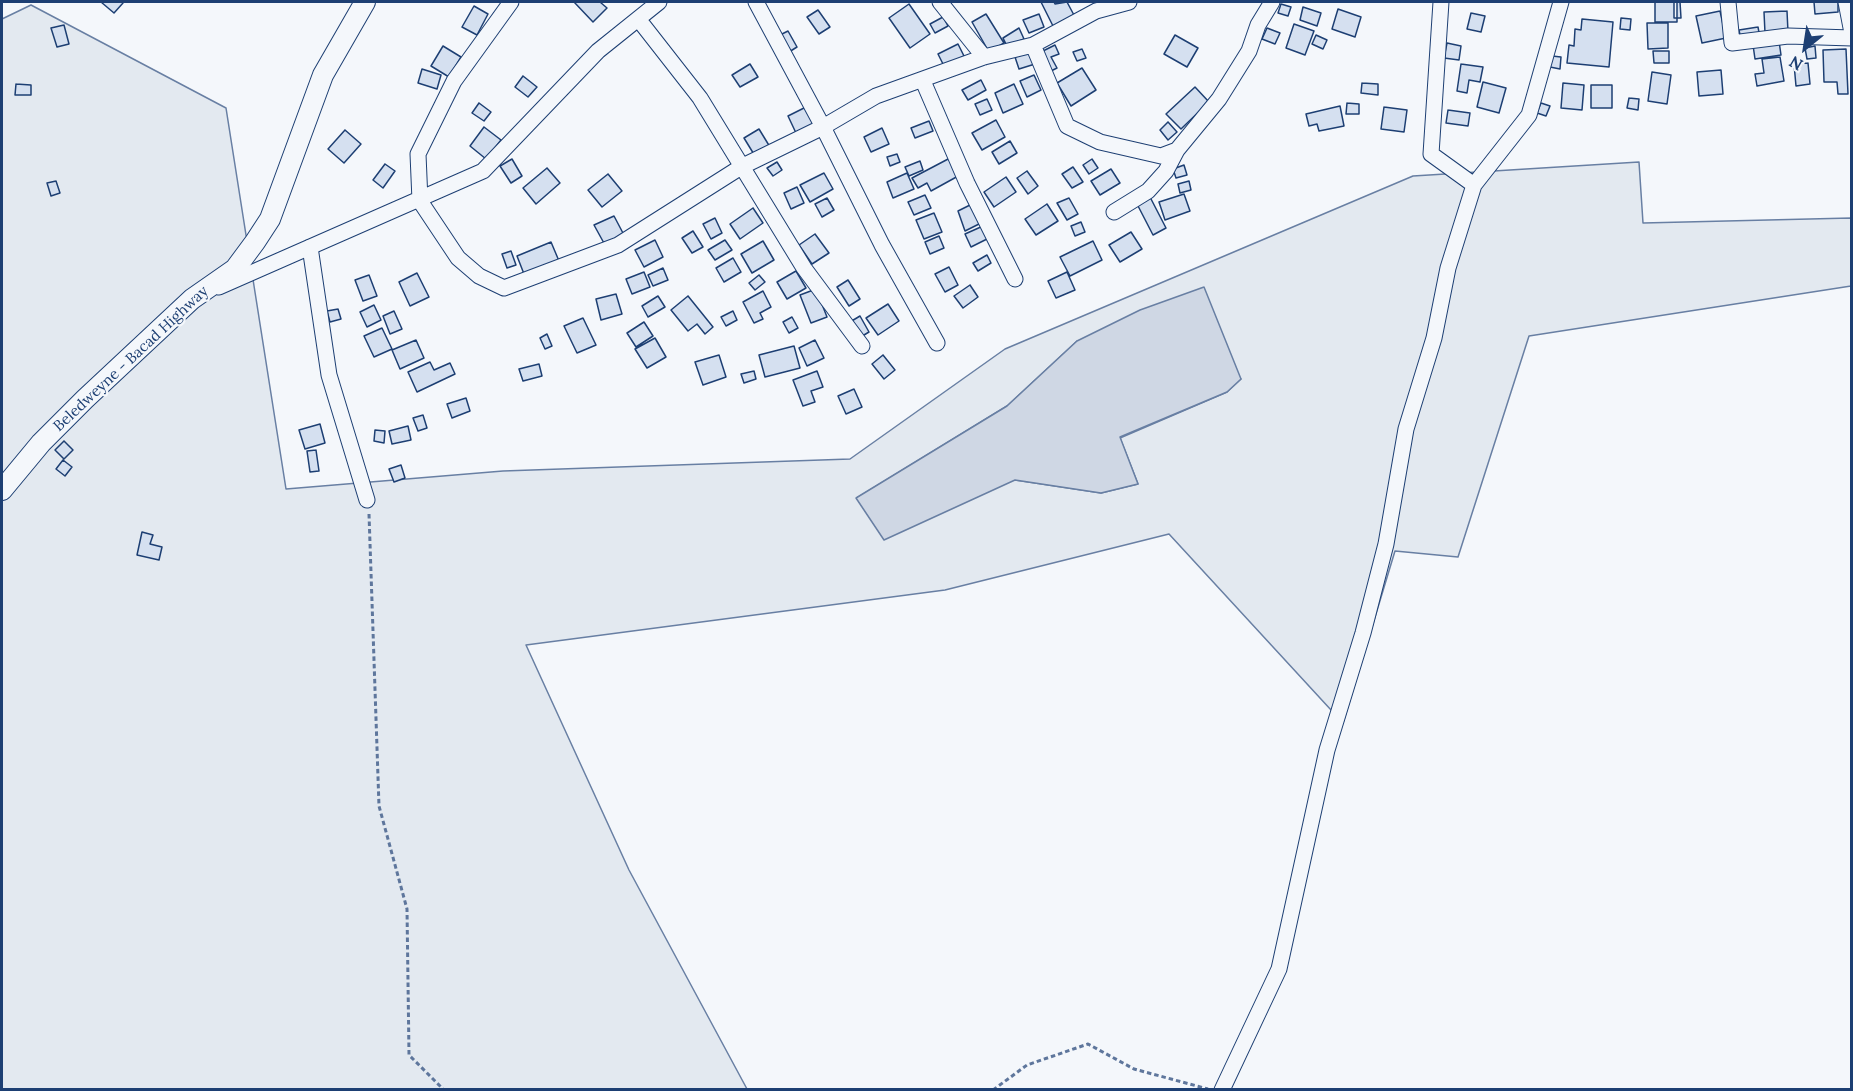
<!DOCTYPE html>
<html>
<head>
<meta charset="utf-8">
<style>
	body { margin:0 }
	#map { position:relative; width:1853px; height:1091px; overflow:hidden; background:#f4f7fb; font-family:Lora,serif }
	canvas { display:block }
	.frame { position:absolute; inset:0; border:3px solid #1d3f73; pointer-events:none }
	.north { position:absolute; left:1775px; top:18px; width:60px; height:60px; -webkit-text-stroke:4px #f4f7fb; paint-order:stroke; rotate:210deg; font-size:16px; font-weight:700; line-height:24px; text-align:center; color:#1d3f73 }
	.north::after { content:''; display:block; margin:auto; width:21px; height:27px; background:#1d3f73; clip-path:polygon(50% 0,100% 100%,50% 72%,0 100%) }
</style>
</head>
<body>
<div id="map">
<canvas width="1853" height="1091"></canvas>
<div class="frame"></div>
<div class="north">N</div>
</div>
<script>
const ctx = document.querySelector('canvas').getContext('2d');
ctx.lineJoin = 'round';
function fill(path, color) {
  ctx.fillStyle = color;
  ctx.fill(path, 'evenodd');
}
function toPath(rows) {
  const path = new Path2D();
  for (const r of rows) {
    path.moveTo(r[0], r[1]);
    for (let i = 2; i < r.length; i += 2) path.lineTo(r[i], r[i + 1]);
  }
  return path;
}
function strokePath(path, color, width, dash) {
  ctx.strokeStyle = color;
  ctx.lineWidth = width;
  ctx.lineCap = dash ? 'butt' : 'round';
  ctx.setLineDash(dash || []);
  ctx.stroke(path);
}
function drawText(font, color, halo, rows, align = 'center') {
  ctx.font = font + ' Lora,serif';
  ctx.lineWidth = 4.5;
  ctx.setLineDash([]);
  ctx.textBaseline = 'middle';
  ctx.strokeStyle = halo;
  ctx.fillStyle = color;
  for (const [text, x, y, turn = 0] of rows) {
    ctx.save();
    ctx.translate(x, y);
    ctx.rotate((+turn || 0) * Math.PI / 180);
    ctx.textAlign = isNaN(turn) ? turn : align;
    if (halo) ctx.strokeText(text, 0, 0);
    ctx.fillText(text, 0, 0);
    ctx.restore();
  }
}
const green = toPath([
	[31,5,226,108,286,489,503,471,850,459,1005,349,1413,176,1639,162,1643,223,1851,218,1851,286,1529,336,1458,557,1395,551,1343,723,1169,534,945,590,526,645,629,870,747,1089,2,1089,2,19,31,5],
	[1077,341,1241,379,1227,392,1120,438,1138,484,1101,493,1015,480,857,498,1007,406,1077,341]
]);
fill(green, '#e3e9f0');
strokePath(green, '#687fa3', 1.5);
const water = toPath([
	[1204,287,1241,379,1227,392,1120,437,1138,484,1101,493,1015,480,884,540,856,498,1007,406,1077,341,1140,310,1204,287]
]);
fill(water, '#cfd7e4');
strokePath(water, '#687fa3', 1.5);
const building = toPath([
	[101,2,122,2,123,3,114,13,101,2],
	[574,2,600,2,607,8,593,22,574,2],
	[1041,2,1054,2,1055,4,1067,2,1075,17,1054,28,1041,2],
	[1655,2,1677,2,1677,22,1655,22,1655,2],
	[1674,2,1680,2,1681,18,1674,18,1674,2],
	[1814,2,1838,2,1838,12,1815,14,1814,2],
	[909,4,930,34,910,48,889,18,909,4],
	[1281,4,1291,7,1288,16,1278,13,1281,4],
	[474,6,488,14,477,35,462,27,474,6],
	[1303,7,1321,13,1317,26,1300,20,1303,7],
	[1338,9,1361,17,1355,37,1332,29,1338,9],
	[818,10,830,27,819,34,807,17,818,10],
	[1720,11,1726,38,1702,43,1696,16,1720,11],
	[1787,11,1788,32,1765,33,1764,12,1787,11],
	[1471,13,1485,16,1481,32,1467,29,1471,13],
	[986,14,1004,43,989,52,972,22,986,14],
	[1039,14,1044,27,1029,33,1023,20,1039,14],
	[943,17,948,26,935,33,930,24,943,17],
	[1621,18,1631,19,1630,30,1620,29,1621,18],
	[1582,19,1613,22,1609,67,1567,63,1569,45,1574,46,1575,29,1581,30,1582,19],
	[1647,23,1668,23,1668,48,1648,49,1647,23],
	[1294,24,1314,31,1305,55,1286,48,1294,24],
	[64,25,69,44,57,47,51,28,64,25],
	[1758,27,1760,38,1741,40,1739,30,1758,27],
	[1019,28,1024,39,1007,46,1003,38,1019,28],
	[1267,28,1280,33,1275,44,1262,39,1267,28],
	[788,31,797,47,789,52,780,35,788,31],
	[1175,35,1198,48,1187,67,1164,54,1175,35],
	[1316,35,1327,40,1323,49,1312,44,1316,35],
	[1779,41,1781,55,1755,59,1753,45,1779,41],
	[1447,43,1461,46,1459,60,1444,58,1447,43],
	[958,44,964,56,951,63,946,70,938,54,958,44],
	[1055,45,1059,54,1051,57,1057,68,1049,72,1039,53,1055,45],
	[443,46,461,57,449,77,431,66,443,46],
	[1815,46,1816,58,1807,59,1805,48,1815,46],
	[1082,49,1086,58,1077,61,1073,52,1082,49],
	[1846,49,1848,94,1838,94,1837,82,1824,82,1823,50,1846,49],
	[1653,51,1669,51,1669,63,1654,63,1653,51],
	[1031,52,1035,64,1019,69,1015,57,1031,52],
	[1552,56,1561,57,1560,69,1550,67,1552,56],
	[1780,57,1784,81,1757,86,1755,74,1764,73,1762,59,1780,57],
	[1808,63,1810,84,1796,86,1794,64,1808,63],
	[750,64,758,77,740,87,732,75,750,64],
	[1461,64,1483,67,1480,82,1469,80,1467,93,1457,91,1461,64],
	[1082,68,1096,90,1071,106,1057,83,1082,68],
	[422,69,441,75,437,89,418,83,422,69],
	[1721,70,1723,94,1699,96,1697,72,1721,70],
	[1652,72,1671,75,1667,104,1648,101,1652,72],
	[1034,75,1041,90,1027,97,1020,81,1034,75],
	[523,76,537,87,528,97,515,87,523,76],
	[981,80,986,90,968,100,962,90,981,80],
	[1483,82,1506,88,1499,113,1477,107,1483,82],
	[1362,83,1378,84,1378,95,1361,93,1362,83],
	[1563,83,1584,85,1582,110,1561,108,1563,83],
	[16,84,31,85,31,95,15,95,16,84],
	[1014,84,1023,104,1003,113,995,93,1014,84],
	[1591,85,1612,85,1612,108,1591,108,1591,85],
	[1195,87,1209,102,1181,129,1166,114,1195,87],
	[1629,98,1639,99,1638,110,1627,108,1629,98],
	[987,99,992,110,980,115,975,104,987,99],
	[479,103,491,112,484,121,472,113,479,103],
	[1347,103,1359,104,1359,114,1346,114,1347,103],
	[1541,103,1550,106,1546,116,1537,113,1541,103],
	[1340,106,1344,126,1319,131,1317,124,1309,126,1306,114,1340,106],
	[806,107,814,124,796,133,788,116,806,107],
	[1384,107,1407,110,1404,132,1381,129,1384,107],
	[1448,110,1470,113,1468,126,1446,123,1448,110],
	[996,120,1005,137,982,150,972,133,996,120],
	[929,121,933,131,915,138,911,128,929,121],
	[1168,122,1177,132,1168,140,1160,130,1168,122],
	[484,127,501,140,486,159,470,146,484,127],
	[882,128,889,144,871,152,864,137,882,128],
	[759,129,770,147,755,156,744,138,759,129],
	[345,130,361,144,344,163,328,149,345,130],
	[1010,141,1017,153,999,164,992,152,1010,141],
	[897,154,900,162,890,166,887,157,897,154],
	[950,158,960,175,931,191,927,183,918,188,912,178,950,158],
	[512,159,522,176,511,183,500,166,512,159],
	[1092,159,1098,168,1089,174,1083,165,1092,159],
	[920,161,923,170,909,176,905,167,920,161],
	[777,162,782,170,773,176,767,168,777,162],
	[385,164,395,171,383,188,373,180,385,164],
	[1184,165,1187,175,1176,178,1173,169,1184,165],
	[1073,167,1083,182,1072,188,1062,174,1073,167],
	[547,168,560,183,536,204,523,188,547,168],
	[1111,169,1120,183,1100,195,1091,181,1111,169],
	[1027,171,1038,186,1028,194,1017,178,1027,171],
	[824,173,833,189,810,202,800,185,824,173],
	[907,173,914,189,893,198,887,182,907,173],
	[608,174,622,191,602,207,588,190,608,174],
	[1006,177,1016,192,994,207,984,192,1006,177],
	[56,181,60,193,51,196,47,183,56,181],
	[1189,181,1191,190,1180,193,1178,184,1189,181],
	[797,187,804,203,791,209,784,193,797,187],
	[1184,194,1190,211,1165,220,1159,202,1184,194],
	[925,195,931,208,914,215,908,202,925,195],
	[1150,197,1166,228,1153,235,1137,204,1150,197],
	[827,198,834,210,822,217,815,204,827,198],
	[1069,198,1078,214,1067,220,1057,203,1069,198],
	[972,204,981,223,965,231,958,211,972,204],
	[1047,204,1058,221,1036,235,1025,219,1047,204],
	[753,208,763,223,740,239,730,224,753,208],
	[934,213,942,232,924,239,916,220,934,213],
	[614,216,624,235,605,245,594,225,614,216],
	[715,218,722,233,711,239,703,224,715,218],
	[1081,222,1085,232,1075,236,1071,226,1081,222],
	[983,226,989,238,971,247,965,234,983,226],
	[693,231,703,247,692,253,682,238,693,231],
	[1131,232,1142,249,1120,262,1109,245,1131,232],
	[815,234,829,253,812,264,799,245,815,234],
	[939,236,944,248,930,254,925,242,939,236],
	[655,240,663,257,644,267,635,250,655,240],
	[725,240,732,250,715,260,708,250,725,240],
	[763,241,774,260,752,273,741,254,763,241],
	[1093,241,1102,260,1070,276,1060,257,1093,241],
	[551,242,559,261,524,274,517,256,551,242],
	[511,251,516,265,507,268,502,254,511,251],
	[987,255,991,263,978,271,973,263,987,255],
	[733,258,741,272,724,282,716,268,733,258],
	[949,267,958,285,945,292,935,274,949,267],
	[663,268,668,280,653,286,648,275,663,268],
	[796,271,806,288,787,299,777,282,796,271],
	[644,272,650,287,632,294,626,279,644,272],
	[1067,272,1075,290,1056,298,1048,281,1067,272],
	[417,273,429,297,410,306,399,282,417,273],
	[369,275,377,296,363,301,355,280,369,275],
	[759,275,765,282,755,290,749,283,759,275],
	[848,280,860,299,849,306,837,287,848,280],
	[970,285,978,297,963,308,954,296,970,285],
	[816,289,827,317,811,323,800,295,816,289],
	[763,291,771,307,760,313,763,319,754,323,743,302,763,291],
	[616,294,622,314,601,320,596,299,616,294],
	[658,296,665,307,648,317,642,306,658,296],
	[688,296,713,327,705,334,697,324,688,331,671,310,688,296],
	[888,304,899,321,878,335,866,318,888,304],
	[374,305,381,320,367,327,360,312,374,305],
	[338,309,341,319,330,322,327,311,338,309],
	[394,311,402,329,390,334,383,316,394,311],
	[733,311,737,320,726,326,721,317,733,311],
	[860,316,869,332,859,338,850,322,860,316],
	[792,317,798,328,789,333,783,322,792,317],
	[583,318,596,345,577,353,564,326,583,318],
	[644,322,653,336,636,347,627,333,644,322],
	[382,328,392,349,374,357,364,336,382,328],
	[547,334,552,346,545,349,540,338,547,334],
	[655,338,666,357,647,368,635,349,655,338],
	[416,340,424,358,400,369,392,350,416,340],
	[815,340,824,358,807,366,799,348,815,340],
	[794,346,800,368,765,377,759,355,794,346],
	[719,355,726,377,703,385,695,362,719,355],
	[883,355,895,370,884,379,872,364,883,355],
	[430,362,434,370,450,363,455,374,417,392,408,372,430,362],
	[539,364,542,376,523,381,519,369,539,364],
	[754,371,756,379,744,383,741,374,754,371],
	[817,371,823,387,811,391,815,402,803,406,793,380,817,371],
	[854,389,862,407,846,414,838,396,854,389],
	[466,398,470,411,452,418,447,404,466,398],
	[423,415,427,428,418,431,413,418,423,415],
	[320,424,325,443,305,449,299,430,320,424],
	[408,426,411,440,392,444,389,431,408,426],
	[375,430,385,431,384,443,374,441,375,430],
	[64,441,73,450,64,459,55,450,64,441],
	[316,450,319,471,310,472,307,451,316,450],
	[63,460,72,467,65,476,56,469,63,460],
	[401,465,405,478,394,482,389,469,401,465],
	[142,532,153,535,150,544,162,547,159,560,137,555,142,532]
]);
fill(building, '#d5e0f0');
strokePath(building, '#1d3f73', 1.5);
const minor = toPath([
	[511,2,454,81,418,154,420,201,458,258,479,276,504,288,618,245,741,167,823,127,876,96,984,57,1033,45,1096,11,1129,2],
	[756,2,823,127,882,245,937,343],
	[940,2,984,57],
	[1441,2,1431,154,1474,185],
	[1728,2,1732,43,1788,36,1852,38],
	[1846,2,1852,33],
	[639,20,700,98,804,268,862,346],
	[1033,45,1067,126,1100,142,1161,156,1177,150,1219,99,1249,51,1258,25,1272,2],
	[923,81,967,183,1015,279],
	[1114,212,1148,191,1166,171,1177,150],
	[310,247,329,375,367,500],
	[219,287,483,171,598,51,659,2],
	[1222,1090,1279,969,1327,750,1363,633,1386,544,1406,429,1434,338,1448,268,1474,185,1529,115,1561,2]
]);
const tertiary = toPath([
	[2,490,41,443,85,399,192,299,235,269,255,242,270,219,323,75,365,2]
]);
strokePath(minor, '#1d3f73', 17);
strokePath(tertiary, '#1d3f73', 22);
strokePath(toPath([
	[369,514,379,806,407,909,409,1055,444,1090],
	[993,1090,1027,1065,1088,1044,1134,1069,1208,1089]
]), '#5e769c', 3, [4.5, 3]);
strokePath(minor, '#f4f7fb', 15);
strokePath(tertiary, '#f4f7fb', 20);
drawText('15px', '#1d3f73', '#f4f7fb', [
	["Beledweyne - Bacad Highway",131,359,-43]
]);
</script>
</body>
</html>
